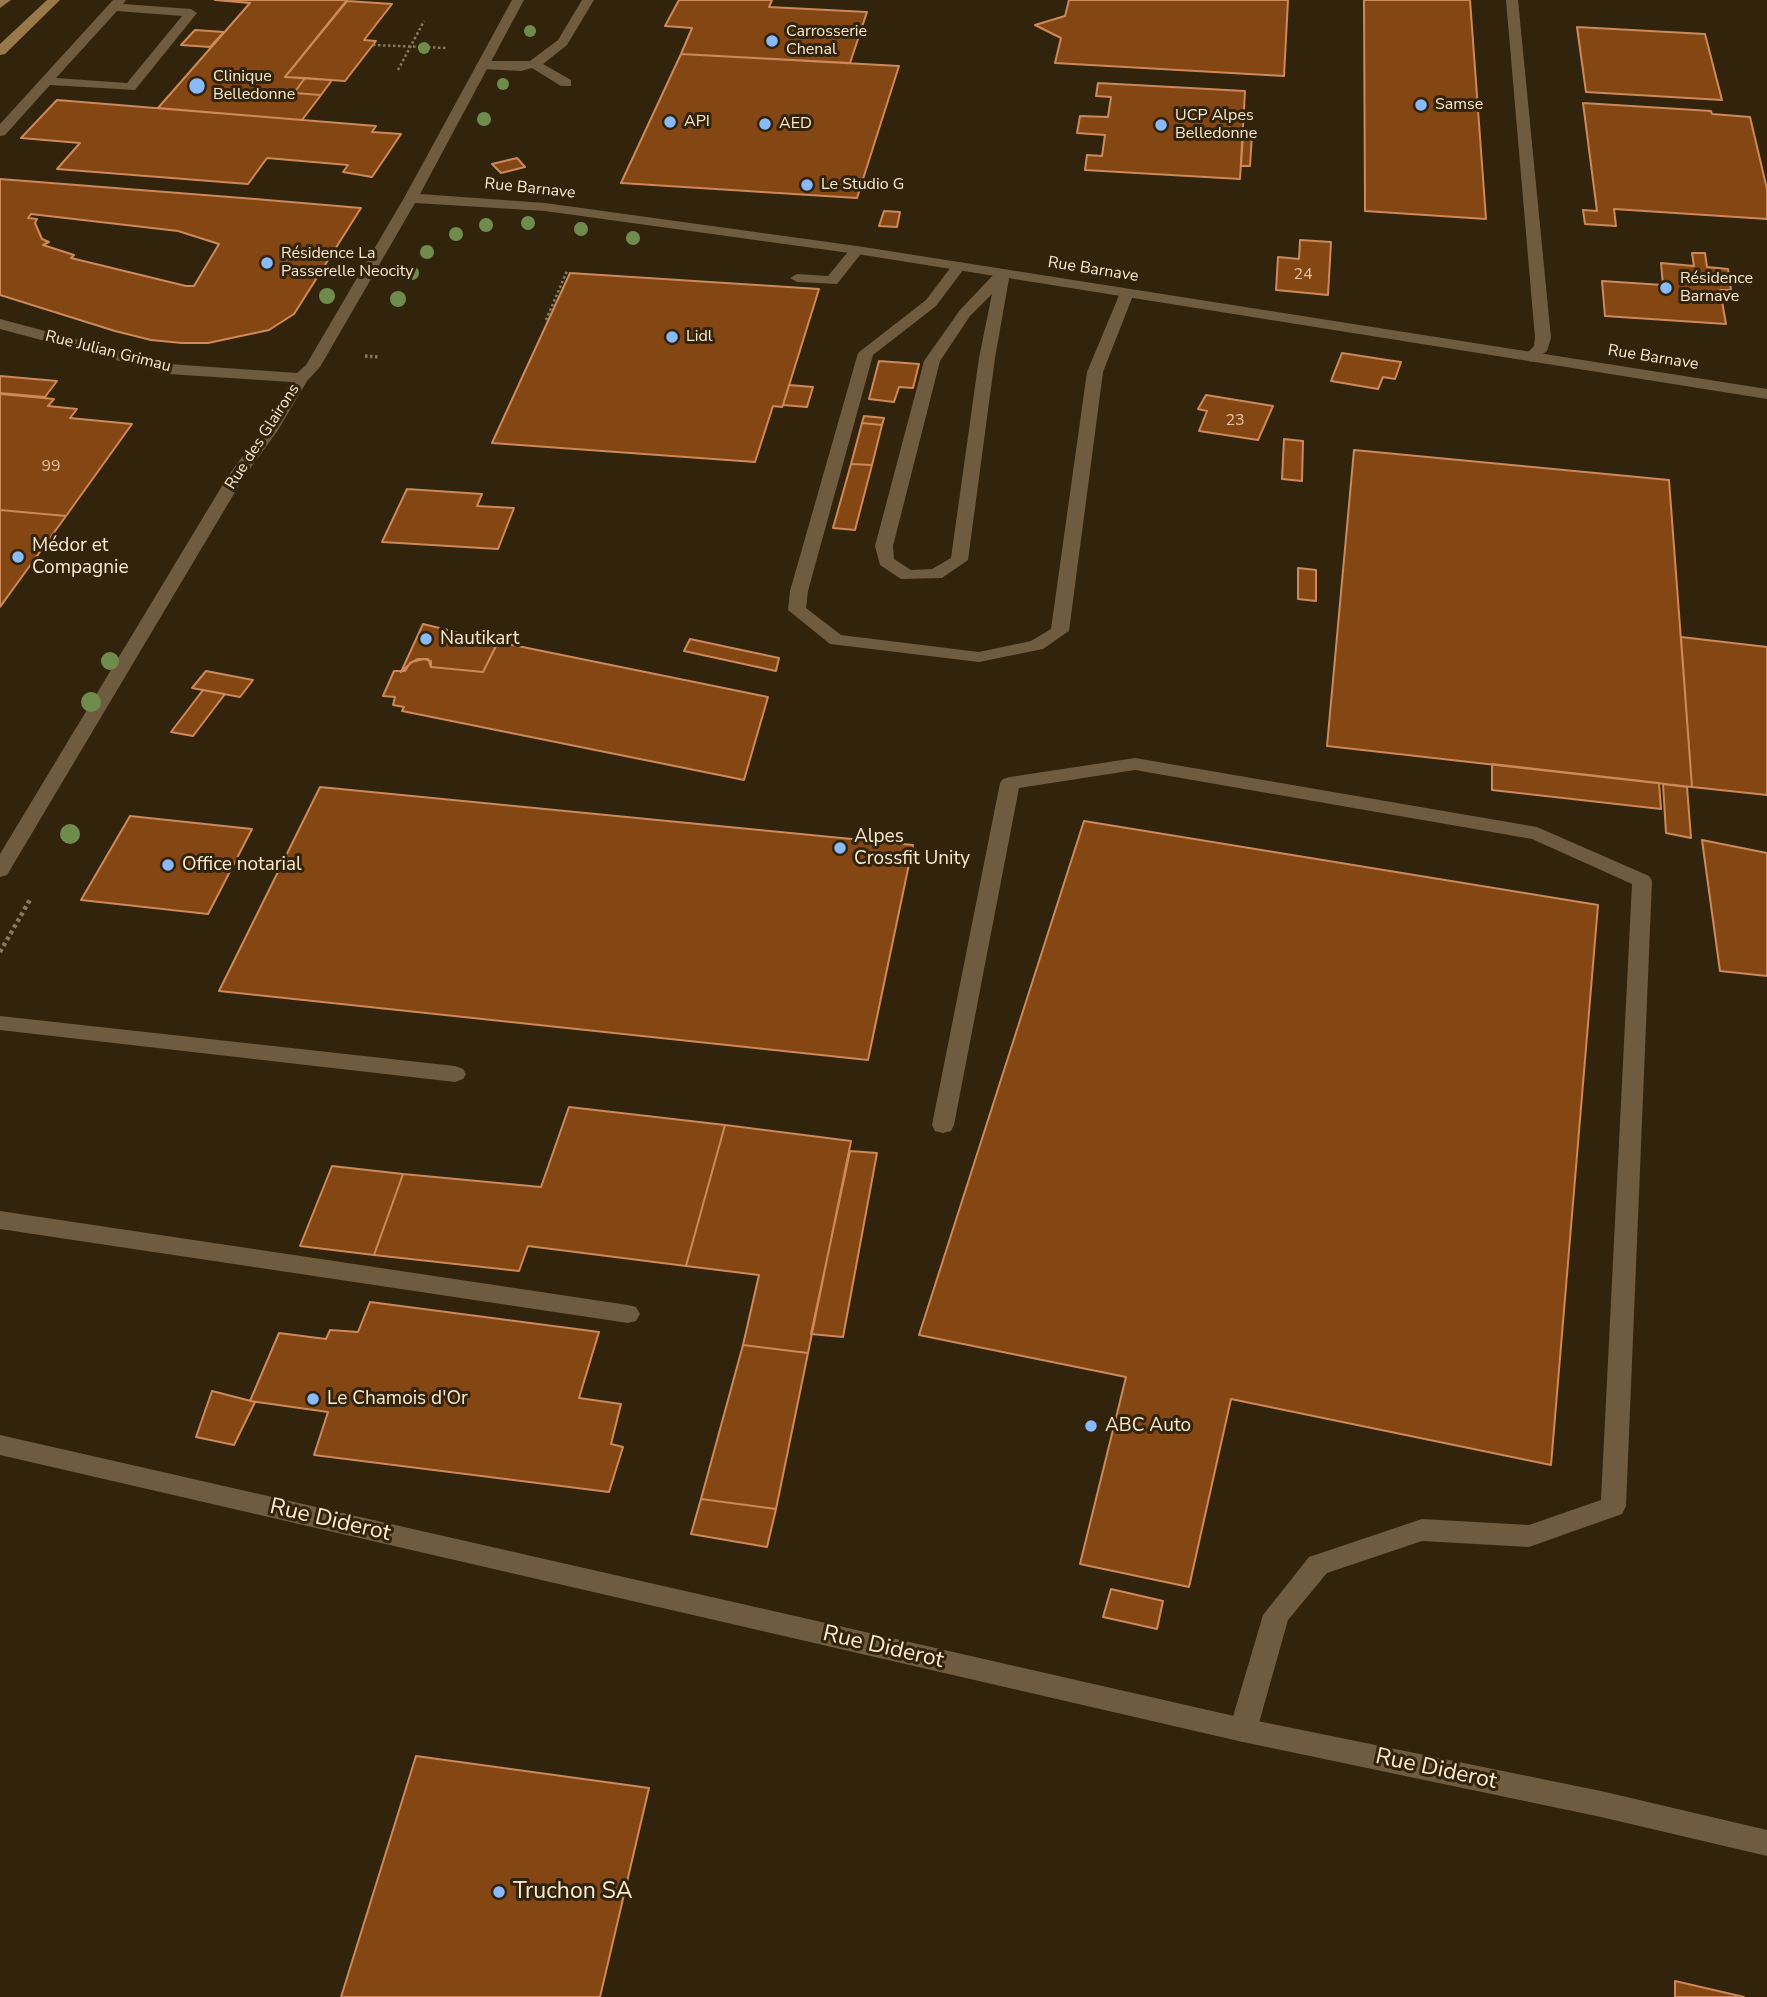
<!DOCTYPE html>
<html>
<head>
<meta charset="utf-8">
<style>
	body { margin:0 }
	canvas { display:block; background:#31230c }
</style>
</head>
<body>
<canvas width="1767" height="1997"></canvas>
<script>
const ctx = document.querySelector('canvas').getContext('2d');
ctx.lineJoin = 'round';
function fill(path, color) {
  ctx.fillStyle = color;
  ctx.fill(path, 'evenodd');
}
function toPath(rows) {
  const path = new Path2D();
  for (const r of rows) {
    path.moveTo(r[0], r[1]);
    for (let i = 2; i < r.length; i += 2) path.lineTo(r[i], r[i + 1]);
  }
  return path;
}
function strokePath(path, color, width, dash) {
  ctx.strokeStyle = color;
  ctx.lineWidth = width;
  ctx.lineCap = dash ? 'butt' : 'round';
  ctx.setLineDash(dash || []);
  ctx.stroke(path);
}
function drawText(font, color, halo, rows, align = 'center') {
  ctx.font = font + ' "Nunito Sans",sans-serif';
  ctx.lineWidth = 6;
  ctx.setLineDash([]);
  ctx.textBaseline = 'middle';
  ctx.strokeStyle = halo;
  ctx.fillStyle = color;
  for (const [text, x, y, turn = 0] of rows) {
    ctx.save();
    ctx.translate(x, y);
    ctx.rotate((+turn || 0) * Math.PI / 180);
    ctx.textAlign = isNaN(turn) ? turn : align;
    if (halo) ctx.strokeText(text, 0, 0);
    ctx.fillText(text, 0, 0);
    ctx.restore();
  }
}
const building = toPath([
	[215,0,347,0,285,77,305,78,294,93,321,95,302,120,158,108,250,3,215,0],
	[679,0,772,0,769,7,867,12,850,63,681,54,692,28,665,26,679,0],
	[1069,0,1288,0,1284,76,1055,63,1061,38,1035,25,1065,16,1069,0],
	[1364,0,1470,0,1486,219,1365,211,1364,0],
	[347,1,392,4,364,40,376,41,345,81,285,77,347,1],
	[1577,27,1705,34,1722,100,1586,92,1577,27],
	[195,30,224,32,210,47,181,45,195,30],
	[681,54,899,66,857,198,621,183,681,54],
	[305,78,332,80,321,95,294,93,305,78],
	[1098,83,1245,91,1240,179,1085,170,1087,155,1102,156,1105,135,1077,133,1080,116,1108,117,1111,97,1096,96,1098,83],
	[57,100,376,126,372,132,401,134,372,177,343,172,348,165,267,158,248,184,57,169,80,143,21,138,57,100],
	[1583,103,1711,111,1712,114,1750,117,1767,189,1767,219,1614,209,1616,226,1585,224,1583,210,1597,211,1583,103],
	[1243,134,1252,134,1250,166,1241,166,1243,134],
	[517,158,525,167,501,173,492,164,517,158],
	[0,179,255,199,361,208,294,314,269,330,208,343,182,343,151,340,115,331,0,295,0,179],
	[31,214,178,231,219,244,194,286,186,286,71,258,74,255,43,245,49,242,42,239,35,223,37,219,28,218,31,214],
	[884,211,900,212,897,227,879,226,884,211],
	[1300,240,1331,242,1328,295,1276,290,1278,257,1299,259,1300,240],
	[1692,253,1705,253,1707,267,1728,269,1731,290,1720,290,1726,324,1605,316,1602,281,1663,285,1661,263,1694,266,1692,253],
	[570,273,819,289,783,405,782,407,773,406,755,462,492,443,570,273],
	[1342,353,1387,360,1401,362,1395,379,1383,377,1378,389,1331,381,1342,353],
	[879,361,919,364,913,388,899,387,894,402,869,399,879,361],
	[0,376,57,381,45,397,0,393,0,376],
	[789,385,813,387,807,407,783,405,789,385],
	[0,394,54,399,48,406,77,409,70,418,132,424,66,516,0,510,0,394],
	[1206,395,1273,406,1258,440,1199,431,1207,411,1198,409,1206,395],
	[864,416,884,418,882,425,862,423,864,416],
	[862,423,882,425,872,465,851,464,862,423],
	[1284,439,1303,441,1302,481,1282,479,1284,439],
	[1354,450,1669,480,1692,787,1327,746,1354,450],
	[851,464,872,465,855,530,833,528,851,464],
	[407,489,482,494,477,506,514,508,498,549,382,542,407,489],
	[0,510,66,516,0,607,0,510],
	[1298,568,1316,570,1316,601,1298,599,1298,568],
	[423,624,498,642,483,672,431,667,431,661,424,659,412,662,401,672,423,624],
	[1681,637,1767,647,1767,795,1692,787,1681,637],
	[690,639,779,658,776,671,684,651,690,639],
	[498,642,768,697,744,780,402,711,404,707,393,705,395,697,383,696,394,671,405,671,410,663,418,659,428,659,431,667,483,672,498,642],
	[206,671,253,680,240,697,192,688,206,671],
	[203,690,225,694,193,736,171,732,203,690],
	[1492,764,1659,783,1661,809,1492,790,1492,764],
	[1663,784,1687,787,1691,838,1666,833,1663,784],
	[320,787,913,845,868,1060,219,991,320,787],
	[130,816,252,829,208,914,81,900,130,816],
	[1084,821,1598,905,1551,1465,1231,1399,1189,1587,1080,1564,1126,1377,919,1335,1084,821],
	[1702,840,1767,853,1767,976,1720,971,1702,840],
	[569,1107,725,1125,686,1266,528,1246,519,1271,374,1255,403,1174,541,1187,569,1107],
	[725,1125,851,1141,808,1353,743,1345,759,1275,686,1266,725,1125],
	[850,1151,877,1153,843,1337,811,1334,850,1151],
	[332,1166,403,1174,374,1255,300,1246,332,1166],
	[370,1302,599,1332,579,1398,621,1404,611,1444,623,1447,609,1492,314,1455,328,1412,250,1401,279,1333,326,1339,330,1330,358,1332,370,1302],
	[743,1345,808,1353,776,1509,701,1499,743,1345],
	[212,1391,255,1402,234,1445,196,1437,212,1391],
	[701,1499,776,1509,767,1547,691,1534,701,1499],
	[1111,1589,1163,1601,1157,1629,1103,1617,1111,1589],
	[416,1756,649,1788,600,1997,341,1997,416,1756],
	[1675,1981,1744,1997,1675,1997,1675,1981]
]);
fill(building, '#844612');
strokePath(building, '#cd895a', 2);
strokePath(toPath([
	[373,45,447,48],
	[398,70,424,21],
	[546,320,567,271]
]), '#88785f', 2.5, [2.5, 2.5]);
strokePath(toPath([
	[365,356,378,357]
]), '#88785f', 3.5, [2.5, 2.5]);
strokePath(toPath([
	[0,952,31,898]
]), '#88785f', 4.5, [3.5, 3.5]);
fill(toPath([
	[113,0,126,0,123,4,191,9,197,13,135,90,50,85,5,135,0,136,0,124,113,0],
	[117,11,182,16,127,83,56,78,117,11],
	[582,0,594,0,567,45,543,64,571,80,571,86,561,86,532,68,521,71,482,69,476,65,482,61,530,61,558,40,582,0],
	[1506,0,1518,0,1551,338,1547,351,1531,362,1523,357,1534,346,1535,338,1506,0],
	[857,246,864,250,837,284,797,282,790,278,797,274,828,276,852,247,857,246],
	[959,262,966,266,936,306,873,355,808,591,806,608,841,635,979,652,1031,641,1051,629,1087,372,1120,293,1127,289,1134,293,1103,372,1069,631,1043,649,979,662,830,644,788,610,790,591,858,353,926,300,954,263,959,262],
	[1003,269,1010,273,995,358,968,560,942,578,901,579,880,565,875,546,924,361,960,310,998,270,1003,269],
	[992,294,979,358,951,558,932,569,911,570,894,559,893,546,940,361,970,316,992,294],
	[1135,758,1537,827,1649,876,1652,881,1626,1506,1622,1514,1529,1547,1422,1541,1327,1573,1288,1620,1257,1730,1253,1739,1243,1742,1233,1739,1229,1730,1263,1615,1309,1557,1422,1519,1529,1525,1601,1500,1632,884,1532,839,1135,770,1019,788,954,1125,951,1131,943,1133,935,1131,932,1125,1000,783,1003,779,1010,777,1135,758],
	[0,1016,455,1066,463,1069,466,1074,463,1079,455,1082,0,1030,0,1016],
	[0,1211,628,1305,636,1307,640,1314,636,1321,628,1323,0,1229,0,1211]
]), '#6f5b3f');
fill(toPath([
	[512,0,524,0,420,194,545,203,857,246,1767,389,1767,399,857,254,545,211,415,203,320,367,307,381,278,430,244,477,10,870,7,875,0,877,0,854,228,476,263,429,291,382,168,374,0,329,0,319,169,364,297,373,306,365,404,198,512,0],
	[0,1435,1243,1718,1601,1791,1767,1830,1767,1856,1601,1817,1243,1742,0,1455,0,1435]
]), '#6f5b3f');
fill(toPath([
	[0,0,11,0,0,8,0,0],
	[47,0,60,0,5,54,0,55,0,44,47,0]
]), '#99784a');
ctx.fillStyle = '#708c4d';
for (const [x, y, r] of [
	[530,31,6],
	[424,48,6],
	[503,84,6],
	[484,119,7],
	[528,223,7],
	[486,225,7],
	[581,229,7],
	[456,234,7],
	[633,238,7],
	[427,252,7],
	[412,273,7],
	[327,296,8],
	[398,299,8],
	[110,661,9],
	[91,702,10],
	[70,834,10]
]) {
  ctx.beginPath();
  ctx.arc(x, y, r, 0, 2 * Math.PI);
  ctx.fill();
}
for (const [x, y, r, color] of [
	[772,41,7,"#88bafc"],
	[197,86,9,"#88bafc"],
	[1421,105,7,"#88bafc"],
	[670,122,7,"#88bafc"],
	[765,124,7,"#88bafc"],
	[1161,125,7,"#88bafc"],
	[807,185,7,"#88bafc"],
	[267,263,7,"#88bafc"],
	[1666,288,7,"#88bafc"],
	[672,337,7,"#88bafc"],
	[18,557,7,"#88bafc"],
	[426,639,7,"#88bafc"],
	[840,848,7,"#88bafc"],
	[168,865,7,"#88bafc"],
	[313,1399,7,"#88bafc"],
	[1091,1426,7,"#88bafc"],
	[499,1892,7,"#88bafc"]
]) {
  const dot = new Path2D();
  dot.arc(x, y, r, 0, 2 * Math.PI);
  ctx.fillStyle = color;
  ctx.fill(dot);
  strokePath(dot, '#31230c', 2.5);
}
drawText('16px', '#feeacf', '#31230c', [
	["Carrosserie",786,32],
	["Chenal",786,50],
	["Clinique",213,77],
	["Belledonne",213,95],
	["Samse",1435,105],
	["UCP Alpes",1175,116],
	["Belledonne",1175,134],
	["API",684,122],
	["AED",779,124],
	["Le Studio G",821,185],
	["Résidence La",281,254],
	["Passerelle Neocity",281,272],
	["Résidence",1680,279],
	["Barnave",1680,297],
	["Lidl",686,337]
], 'left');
drawText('16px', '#feeacf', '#31230c', [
	["Rue Barnave",530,189,6],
	["Rue Barnave",1093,270,9],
	["Rue Julian Grimau",108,352,14],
	["Rue Barnave",1653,358,9],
	["Rue des Glairons",263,437,-57]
]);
drawText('16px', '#e0c1a0', null, [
	["24",1303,275],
	["23",1235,421],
	["99",51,467]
]);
drawText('19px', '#feeacf', '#31230c', [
	["Médor et",32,546],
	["Compagnie",32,568],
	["Nautikart",440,639],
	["Alpes",854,837],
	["Crossfit Unity",854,859],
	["Office notarial",182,865],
	["Le Chamois d'Or",327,1399],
	["ABC Auto",1105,1426]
], 'left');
drawText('23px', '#feeacf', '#31230c', [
	["Rue Diderot",330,1521,13],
	["Rue Diderot",883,1648,13],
	["Rue Diderot",1436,1770,12]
]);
drawText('23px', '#feeacf', '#31230c', [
	["Truchon SA",513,1892]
], 'left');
</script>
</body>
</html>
